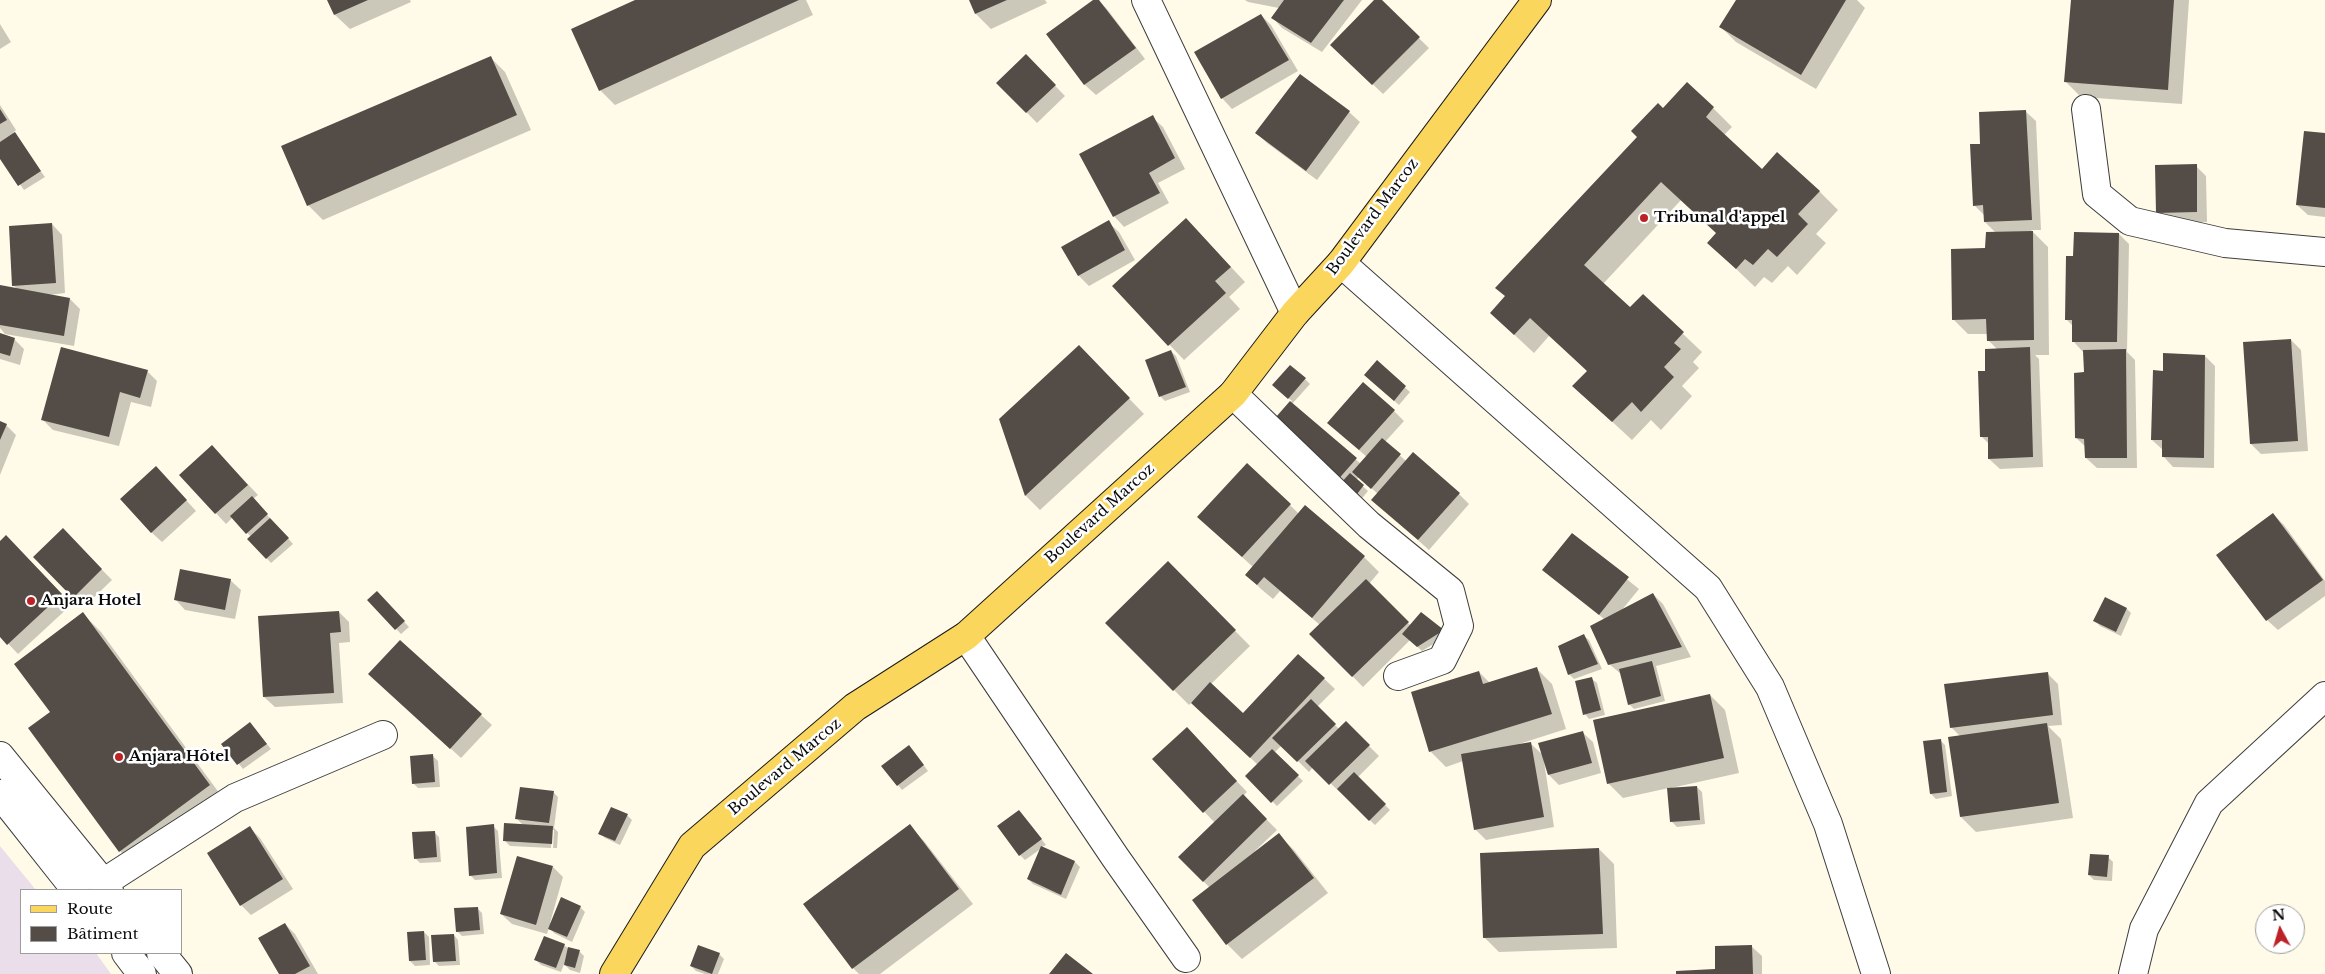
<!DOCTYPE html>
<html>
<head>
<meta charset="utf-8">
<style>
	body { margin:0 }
	#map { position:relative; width:2325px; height:974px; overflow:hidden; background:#fffbe8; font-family:"Libre Baskerville",serif }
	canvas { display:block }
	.legend { position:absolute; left:20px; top:889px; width:162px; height:65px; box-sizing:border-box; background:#fff; border:1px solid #9d9d9d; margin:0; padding:6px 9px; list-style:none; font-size:15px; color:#0a0a0a }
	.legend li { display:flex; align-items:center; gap:10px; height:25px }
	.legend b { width:25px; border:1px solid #9d9d9d }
	.north { position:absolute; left:2255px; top:904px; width:50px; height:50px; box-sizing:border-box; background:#fff; border:1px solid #9d9d9d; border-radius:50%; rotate:354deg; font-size:14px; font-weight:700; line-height:20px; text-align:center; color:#0a0a0a }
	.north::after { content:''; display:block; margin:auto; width:18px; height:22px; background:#bb2227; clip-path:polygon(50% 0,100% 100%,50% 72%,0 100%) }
</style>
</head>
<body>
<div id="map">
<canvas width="2325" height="974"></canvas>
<ul class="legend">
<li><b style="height:6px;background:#fbd65c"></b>Route</li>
<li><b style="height:14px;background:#534c47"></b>Bâtiment</li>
</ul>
<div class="north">N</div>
</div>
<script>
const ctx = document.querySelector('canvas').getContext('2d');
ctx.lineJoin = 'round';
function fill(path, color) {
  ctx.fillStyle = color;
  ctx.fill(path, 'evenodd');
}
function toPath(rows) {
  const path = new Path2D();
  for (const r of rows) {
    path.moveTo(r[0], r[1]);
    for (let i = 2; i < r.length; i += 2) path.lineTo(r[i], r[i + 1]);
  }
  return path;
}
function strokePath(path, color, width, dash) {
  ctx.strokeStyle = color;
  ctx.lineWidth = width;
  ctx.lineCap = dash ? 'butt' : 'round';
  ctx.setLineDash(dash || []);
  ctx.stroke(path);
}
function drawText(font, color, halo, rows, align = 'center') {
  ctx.font = font + ' "Libre Baskerville",serif';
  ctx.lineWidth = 5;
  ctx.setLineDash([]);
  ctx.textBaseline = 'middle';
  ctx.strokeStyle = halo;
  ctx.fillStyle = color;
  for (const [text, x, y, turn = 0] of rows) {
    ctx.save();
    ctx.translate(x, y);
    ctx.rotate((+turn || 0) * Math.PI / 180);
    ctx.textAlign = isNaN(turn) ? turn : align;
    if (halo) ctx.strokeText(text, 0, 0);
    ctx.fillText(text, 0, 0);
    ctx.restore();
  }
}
fill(toPath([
	[0,846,36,890,21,890,21,953,96,953,111,974,0,974]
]), '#e9deea');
fill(toPath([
	[329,0,410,0,411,2,350,29,335,15],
	[638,0,806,0,813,15,615,105,600,90],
	[970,0,1045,0,1047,3,991,29,976,14],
	[1095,0,1098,0,1107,9,1145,59,1096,95,1085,85,1048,34],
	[1245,0,1362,0,1322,52,1282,28,1272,17,1279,8,1248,2],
	[1376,0,1380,0,1429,48,1383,94,1342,55],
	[1737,0,1857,0,1865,8,1816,89,1736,42,1721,27],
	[2072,0,2189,0,2182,104,2081,97,2066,82],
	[1261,15,1271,25,1298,71,1232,109,1222,98,1196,52],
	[0,24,11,42,0,49],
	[1026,56,1065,96,1037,123,998,83],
	[490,57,505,72,531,130,323,220,308,205],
	[1300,75,1349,112,1360,122,1317,180,1267,143,1257,133],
	[0,105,16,130,13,133,45,177,24,190,0,156],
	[1713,108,1732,127,1724,135,1762,170,1819,191,1838,210,1816,234,1826,243,1797,275,1788,266,1772,283,1764,277,1755,287,1709,243,1717,233,1681,200,1603,284,1630,309,1643,296,1702,352,1693,362,1699,368,1682,386,1692,396,1661,430,1651,420,1632,440,1593,404,1588,371,1549,336,1534,353,1491,313,1663,110],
	[2025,111,2036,121,2041,230,2031,230,2048,247,2049,355,2035,355,2039,359,2043,467,2000,469,1989,459,1989,444,1981,436,1987,372,1998,350,1988,340,1988,334,1968,334,1953,319,1996,233,1985,222,1985,216,1974,205,1982,145],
	[1152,117,1163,127,1185,169,1158,183,1169,203,1124,227,1114,216,1081,154],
	[2325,134,2325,217,2308,215,2297,205],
	[2196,166,2206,176,2207,222,2167,222,2157,212],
	[1108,222,1119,232,1135,260,1089,286,1079,276,1063,248],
	[52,224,62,235,65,293,49,295,70,299,80,309,74,346,5,334,0,328,0,295,18,290,13,285],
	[2119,234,2129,244,2127,352,2135,360,2137,468,2097,468,2086,458,2086,447,2076,438,2085,373,2083,352,2073,341,2073,326,2066,319,2074,257],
	[1201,235,1245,282,1229,297,1240,309,1184,360,1114,286],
	[0,334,14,339,24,349,20,365,0,359],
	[2291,340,2301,350,2308,451,2261,454,2251,444],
	[1171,351,1176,356,1190,392,1165,401,1160,396],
	[2205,356,2215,366,2214,468,2173,467,2163,456,2163,450,2152,440,2165,372],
	[1093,361,1144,414,1040,510,1026,496,1001,419],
	[1377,362,1410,392,1399,405,1370,380],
	[147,371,157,381,151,407,131,402,119,446,53,430,43,420],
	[1305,379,1310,384,1292,404,1361,464,1367,457,1339,433,1394,411,1404,421,1385,442,1406,461,1459,494,1469,504,1429,550,1373,500,1378,494,1359,477,1356,480,1368,491,1359,502,1271,425,1292,401,1279,390],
	[0,423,6,425,16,435,0,475],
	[222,457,258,495,253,499,293,544,271,563,249,539,251,537,233,517,226,524,181,475],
	[166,478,196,511,162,542,151,532],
	[1290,505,1299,514,1364,557,1379,572,1369,584,1411,626,1421,614,1448,635,1422,651,1410,640,1363,687,1311,634,1320,625,1280,591,1273,599,1261,589,1246,574,1253,567,1209,527],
	[2273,514,2284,525,2325,581,2325,596,2278,630,2267,620,2218,555],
	[63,530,112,580,84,607,35,557],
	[1572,535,1639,589,1621,611,1653,594,1663,604,1691,657,1656,666,1665,701,1634,709,1629,704,1621,674,1609,664,1604,619,1544,569],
	[0,542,16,547,71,605,18,654,0,635],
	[1168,563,1250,646,1211,684,1243,714,1299,655,1335,689,1317,707,1339,729,1346,723,1379,756,1358,777,1390,810,1375,825,1313,767,1309,772,1282,745,1274,753,1303,781,1277,806,1247,776,1258,765,1192,702,1189,705,1107,623],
	[230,580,241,590,235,619,185,610,175,599],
	[377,593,409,627,401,634,369,600],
	[2127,609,2131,613,2121,636,2100,626,2095,621],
	[339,612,349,622,350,642,339,643,343,703,275,707,264,697],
	[82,613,101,632,228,805,139,870,120,851,30,728,52,713],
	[1584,636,1589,640,1602,669,1574,679,1569,674],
	[400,641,492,725,461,758,380,684],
	[1537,669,1552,684,1566,729,1519,744,1519,746,1531,744,1543,755,1554,827,1486,840,1475,829,1463,761,1446,767,1431,752,1412,693,1479,672,1490,683],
	[2047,673,2058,684,2062,725,2048,726,2061,739,2073,818,1976,832,1961,817,1960,736,1951,727],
	[1592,679,1597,683,1605,715,1589,719,1585,714],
	[1710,695,1725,710,1739,773,1671,788,1671,789,1697,787,1702,792,1705,824,1677,827,1672,822,1669,788,1623,798,1608,783],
	[255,729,271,749,243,769,223,744],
	[1582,732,1593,742,1601,773,1559,785,1549,775],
	[1197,739,1247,792,1243,796,1277,830,1255,851,1256,853,1279,835,1294,850,1328,893,1242,959,1227,944,1210,888,1180,857,1215,823,1154,759],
	[1940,740,1945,745,1952,796,1936,799,1931,794],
	[914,752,928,771,902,790,898,785],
	[433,756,438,761,440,787,418,788,413,783],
	[553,792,558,797,554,828,558,832,557,848,553,848,554,830,552,830,551,848,510,846,505,841,523,825,517,819],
	[627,815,632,820,620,845,605,838,600,833],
	[1024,817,1046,845,1042,847,1075,862,1080,867,1066,899,1033,884,1028,879,1042,848,1025,860,1020,855],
	[493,826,498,831,502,878,475,880,470,875],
	[909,826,924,841,973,904,880,974,859,974,853,968],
	[250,828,260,838,293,889,251,915,241,905],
	[434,832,439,837,441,862,420,863,415,858],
	[1599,849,1614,864,1617,948,1499,952,1484,937],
	[2108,857,2113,862,2112,881,2094,880,2089,875],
	[553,867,563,877,550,923,580,907,585,912,572,942,554,933,549,927,547,934,512,924,501,914],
	[477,908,482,913,484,934,462,936,457,931],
	[285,924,295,934,318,974,280,974],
	[424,932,429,937,430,965,415,966,410,961],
	[454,935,458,940,460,965,439,966,434,961],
	[564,945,568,948,579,951,584,956,580,973,570,970,564,964,561,972,541,965,536,960],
	[1751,946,1762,956,1762,974,1677,974,1717,970],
	[719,954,724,959,718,974,705,974,696,971,691,966]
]), '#0003');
fill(toPath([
	[327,0,368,0,334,15],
	[635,0,799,0,599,91,571,29],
	[969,0,1007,0,975,14],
	[1093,0,1099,0,1136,48,1084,85,1046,34],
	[1284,0,1344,0,1311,43,1271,18],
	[1374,0,1382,0,1420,37,1372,85,1330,45],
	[1736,0,1846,0,1801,75,1719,27],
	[2071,0,2174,0,2168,90,2064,82],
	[1261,14,1289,60,1221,99,1194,52],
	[1026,54,1056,85,1026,113,996,83],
	[491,56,517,115,307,206,281,146],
	[1300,74,1350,111,1306,171,1255,133],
	[1687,82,1714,107,1706,117,1762,169,1777,152,1820,191,1798,214,1808,224,1777,257,1768,249,1753,265,1745,259,1736,269,1707,243,1716,233,1661,182,1584,265,1630,307,1643,294,1684,332,1674,343,1681,349,1664,367,1674,377,1641,412,1632,402,1612,422,1572,386,1587,371,1530,318,1514,335,1490,313,1505,296,1495,288,1637,137,1631,131,1658,103,1663,108],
	[0,109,7,120,0,124],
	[2026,110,2032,220,1984,222,1983,205,1973,206,1970,144,1980,144,1979,112],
	[1153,115,1175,158,1149,173,1160,193,1113,217,1079,154],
	[2304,131,2325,133,2325,208,2296,205],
	[15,132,41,171,18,186,0,159,0,142],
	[2197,164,2197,212,2156,213,2155,165],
	[1186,218,1231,267,1215,281,1226,293,1168,346,1112,286],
	[1109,220,1125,250,1078,276,1061,247],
	[52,223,56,283,12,286,9,226],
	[2033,231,2034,340,1987,341,1986,319,1952,320,1951,249,1985,248,1986,232],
	[2074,232,2119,233,2117,342,2072,342,2072,320,2065,320,2066,256,2073,256],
	[0,285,70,298,64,336,0,325],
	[0,333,15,338,10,356,0,353],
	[2291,339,2298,441,2250,444,2243,342],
	[1079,345,1130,398,1025,496,999,419],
	[61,347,148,370,140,398,120,392,109,437,41,420],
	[2030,347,2033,457,1988,459,1988,437,1980,437,1978,371,1985,371,1985,349],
	[2126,349,2127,458,2085,458,2084,439,2075,438,2074,373,2084,372,2083,350],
	[1171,350,1186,387,1159,397,1145,360],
	[2163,353,2205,355,2204,458,2162,457,2162,440,2151,440,2153,370,2163,371],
	[1377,360,1406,386,1394,401,1364,375],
	[1290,365,1306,378,1288,399,1272,385],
	[1363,382,1395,410,1359,450,1327,423],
	[1290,401,1357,458,1335,483,1269,425],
	[0,421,7,424,0,440],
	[1382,438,1401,454,1371,489,1352,472],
	[212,445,248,485,215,514,179,475],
	[1413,452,1460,493,1418,540,1371,500],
	[1247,463,1291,504,1242,557,1197,517],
	[156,466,187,500,151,533,120,499],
	[1350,473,1364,485,1354,498,1339,485],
	[252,496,268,514,246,534,230,516],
	[1305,505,1365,556,1312,618,1264,577,1257,585,1245,575],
	[2273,513,2323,580,2266,621,2216,555],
	[270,518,289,538,266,559,247,539],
	[63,528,102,569,73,598,33,557],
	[1572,533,1629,577,1599,615,1542,570],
	[6,535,62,594,7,645,0,637,0,541],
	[1168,561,1236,630,1173,691,1105,623],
	[180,569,231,579,225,610,174,600],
	[1366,579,1409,622,1352,677,1309,634],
	[377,591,405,621,395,630,367,600],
	[1653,593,1682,647,1608,665,1590,626],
	[2105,597,2127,608,2116,632,2093,621],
	[339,611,341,632,330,633,334,693,263,697,258,616],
	[83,612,210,785,119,852,28,728,50,712,14,664],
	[1421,612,1444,630,1417,647,1402,634],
	[1584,634,1598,664,1568,675,1558,646],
	[400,640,482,714,450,749,368,674],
	[1298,654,1325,678,1250,758,1191,703,1210,682,1243,713],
	[1652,661,1661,696,1628,705,1619,669],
	[1537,667,1552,714,1429,752,1411,692,1479,671,1483,684],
	[2048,672,2053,715,1950,728,1944,684],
	[1592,677,1601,710,1583,715,1575,681],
	[1710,694,1724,758,1607,784,1593,720],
	[1311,699,1336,724,1297,762,1272,738],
	[1346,721,1370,745,1329,785,1305,761],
	[250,722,267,744,237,765,221,744],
	[2047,723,2059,803,1960,817,1948,737],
	[1187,727,1237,781,1203,813,1152,759],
	[1583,731,1592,763,1548,775,1538,743],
	[1941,739,1947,792,1930,794,1923,741],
	[1531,742,1544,817,1474,830,1461,754],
	[909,745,924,765,897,786,881,766],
	[1272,749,1299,775,1271,803,1245,776],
	[433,754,435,782,412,784,410,756],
	[1354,772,1386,804,1369,821,1337,789],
	[1697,786,1700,820,1670,822,1667,788],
	[520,787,554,791,549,823,515,819],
	[1243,794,1267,819,1203,882,1178,857],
	[611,807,628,814,615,841,598,834],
	[1019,810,1042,839,1019,856,997,826],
	[504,823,553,826,552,844,503,841],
	[494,824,497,873,469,876,466,827],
	[910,824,959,889,852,969,803,904],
	[250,826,283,879,240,906,207,853],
	[435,831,437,857,414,859,412,832],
	[1279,833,1314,878,1226,945,1192,900],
	[1041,846,1075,861,1061,895,1027,879],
	[1599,848,1603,934,1483,938,1480,853],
	[2090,854,2109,855,2107,877,2088,875],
	[517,856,553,866,536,925,500,914],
	[561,897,581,906,567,937,548,929],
	[478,907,480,930,456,932,454,908],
	[285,923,310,966,295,974,279,974,258,938],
	[424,931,426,960,409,961,407,932],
	[454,934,456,961,433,962,431,935],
	[544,936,565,944,556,968,534,960],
	[698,945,720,953,712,974,690,966],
	[1752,945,1753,974,1676,974,1676,971,1715,969,1715,946],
	[568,947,580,950,575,968,564,965],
	[1066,953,1093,974,1049,974]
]), '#534c47');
const minor = toPath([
	[1146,0,1295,313],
	[2086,109,2097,194,2130,221,2225,243,2325,252],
	[1341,263,1708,588,1770,687,1828,824,1876,974],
	[1233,394,1369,525,1450,591,1459,626,1442,660,1398,676],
	[966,636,1115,857,1186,958],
	[0,756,109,890],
	[0,794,76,890],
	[103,883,235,798,383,735],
	[126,953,142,974],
	[161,953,178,974],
	[2133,974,2144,929,2209,803,2325,696]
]);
const major = toPath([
	[614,974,692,846,855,707,966,636,1233,394,1295,313,1341,263,1537,0]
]);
strokePath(minor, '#3d3d3d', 30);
strokePath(major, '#1b1b1b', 30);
strokePath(minor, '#fff', 28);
strokePath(major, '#fbd65c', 28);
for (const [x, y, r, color] of [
	[1644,218,5,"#bb2227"],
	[31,601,5,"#bb2227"],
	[119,757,5,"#bb2227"]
]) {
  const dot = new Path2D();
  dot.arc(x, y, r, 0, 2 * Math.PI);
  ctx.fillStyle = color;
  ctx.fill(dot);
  strokePath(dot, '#fff', 2);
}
drawText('15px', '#0a0a0a', '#fff', [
	["Boulevard Marcoz",1373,217,-53],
	["Boulevard Marcoz",1100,514,-42],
	["Boulevard Marcoz",785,767,-40]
]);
drawText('bold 15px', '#0a0a0a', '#fff', [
	["Tribunal d'appel",1654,218],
	["Anjara Hotel",41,601],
	["Anjara Hôtel",129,757]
], 'left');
</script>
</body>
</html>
